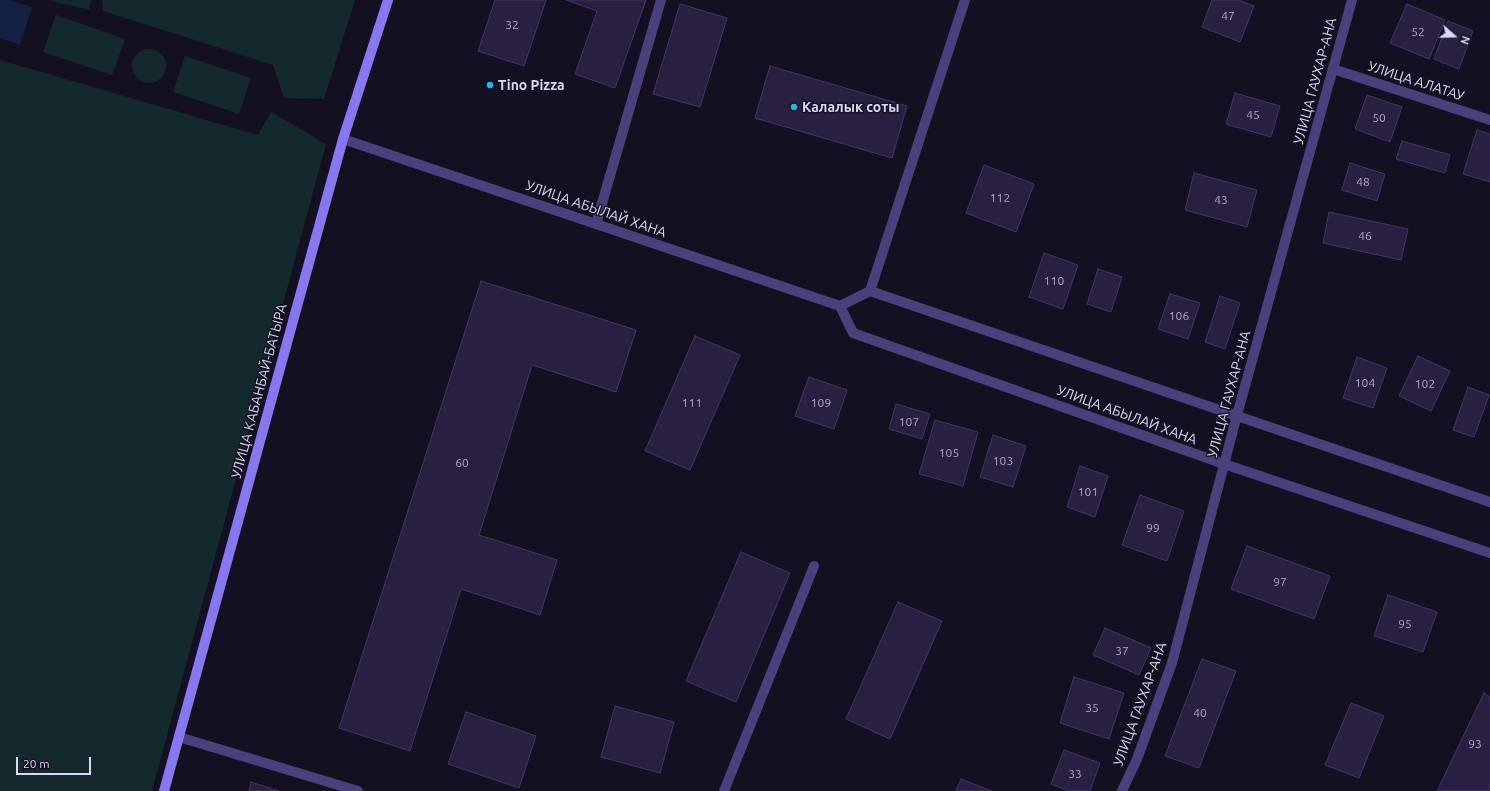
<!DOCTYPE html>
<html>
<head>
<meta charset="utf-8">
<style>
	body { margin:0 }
	#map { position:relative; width:1490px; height:791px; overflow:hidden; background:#151021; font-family:Ubuntu,sans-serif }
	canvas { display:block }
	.north { position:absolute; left:1434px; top:16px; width:40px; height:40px; -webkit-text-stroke:3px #151021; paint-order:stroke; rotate:110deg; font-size:11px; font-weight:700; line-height:16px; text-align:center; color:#ded6fa }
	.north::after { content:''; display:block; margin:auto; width:14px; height:18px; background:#ded6fa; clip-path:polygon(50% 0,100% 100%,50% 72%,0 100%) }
	.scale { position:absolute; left:16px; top:757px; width:75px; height:18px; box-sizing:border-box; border:2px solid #ded6fa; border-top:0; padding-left:5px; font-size:12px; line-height:14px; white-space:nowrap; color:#ded6fa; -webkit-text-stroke:3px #151021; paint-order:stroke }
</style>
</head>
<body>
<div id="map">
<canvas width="1490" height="791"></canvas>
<div class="north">N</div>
<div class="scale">20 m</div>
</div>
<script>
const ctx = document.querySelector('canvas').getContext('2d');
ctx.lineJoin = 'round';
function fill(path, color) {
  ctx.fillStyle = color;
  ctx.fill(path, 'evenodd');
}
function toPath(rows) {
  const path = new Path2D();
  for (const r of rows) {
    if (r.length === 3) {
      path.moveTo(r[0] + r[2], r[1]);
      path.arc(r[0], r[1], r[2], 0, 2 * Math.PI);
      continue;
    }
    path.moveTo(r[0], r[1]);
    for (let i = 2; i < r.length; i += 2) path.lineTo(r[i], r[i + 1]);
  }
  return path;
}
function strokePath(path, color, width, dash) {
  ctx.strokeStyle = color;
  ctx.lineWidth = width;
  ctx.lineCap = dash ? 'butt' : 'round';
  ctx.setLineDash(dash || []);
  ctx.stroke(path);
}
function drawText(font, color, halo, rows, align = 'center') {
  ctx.font = font + ' Ubuntu,sans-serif';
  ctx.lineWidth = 3;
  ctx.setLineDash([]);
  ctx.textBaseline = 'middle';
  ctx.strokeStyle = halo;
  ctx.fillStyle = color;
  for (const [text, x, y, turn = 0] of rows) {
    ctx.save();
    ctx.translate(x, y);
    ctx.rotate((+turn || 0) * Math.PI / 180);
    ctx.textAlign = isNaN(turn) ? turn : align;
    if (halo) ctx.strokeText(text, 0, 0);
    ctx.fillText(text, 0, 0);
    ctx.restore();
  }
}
fill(toPath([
	[47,0,91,0,89,10],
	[102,0,355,0,324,99,284,98,273,65,103,11],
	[56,15,125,39,112,75,43,52],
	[149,66,17],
	[185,56,251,78,239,114,173,92],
	[0,60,258,135,271,112,326,144,152,791,0,791]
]), '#14292b');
fill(toPath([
	[0,0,9,0,32,7,20,45,0,38]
]), '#142142');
const building = toPath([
	[495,0,546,0,524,66,478,51,495,0],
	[566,0,646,0,615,88,575,74,597,11,566,0],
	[1212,0,1239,0,1254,6,1240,42,1202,27,1212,0],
	[680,4,727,18,700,107,653,94,680,4],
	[1407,4,1445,20,1429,59,1390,43,1407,4],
	[1448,21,1473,31,1459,69,1434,59,1448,21],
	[770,66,907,106,892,158,755,118,770,66],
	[1235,93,1280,106,1271,137,1226,124,1235,93],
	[1367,95,1402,107,1390,142,1355,129,1367,95],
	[1477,130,1490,134,1490,182,1463,174,1477,130],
	[1402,141,1450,155,1445,173,1396,159,1402,141],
	[1350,163,1385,174,1377,201,1342,190,1350,163],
	[984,165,1034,184,1016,232,966,213,984,165],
	[1194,173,1257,190,1247,227,1185,210,1194,173],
	[1329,212,1408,229,1401,260,1323,243,1329,212],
	[1044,253,1078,265,1063,309,1029,297,1044,253],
	[1098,269,1122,277,1111,312,1087,304,1098,269],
	[481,281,636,330,616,392,532,365,479,535,557,560,540,615,461,589,410,751,339,728,481,281],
	[1170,294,1200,303,1188,339,1158,329,1170,294],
	[1220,296,1240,303,1225,349,1205,342,1220,296],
	[695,336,740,355,690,470,645,451,695,336],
	[1418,356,1450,371,1431,411,1399,396,1418,356],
	[1357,357,1387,368,1373,408,1343,398,1357,357],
	[809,377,847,390,834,429,795,416,809,377],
	[1468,387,1489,395,1474,437,1453,430,1468,387],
	[896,404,930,414,922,439,889,429,896,404],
	[935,420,978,432,963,486,919,474,935,420],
	[993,435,1026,446,1013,487,980,477,993,435],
	[1080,466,1108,476,1095,517,1067,507,1080,466],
	[1140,495,1184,511,1167,561,1122,545,1140,495],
	[1247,546,1330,576,1314,619,1231,589,1247,546],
	[741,552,790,573,736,702,686,681,741,552],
	[1388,595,1437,612,1423,652,1374,636,1388,595],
	[898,602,942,621,890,739,846,719,898,602],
	[1105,628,1151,648,1139,675,1093,655,1105,628],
	[1202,659,1236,671,1199,768,1165,756,1202,659],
	[1074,677,1124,693,1109,739,1060,723,1074,677],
	[1484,693,1490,697,1490,791,1437,791,1484,693],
	[1351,703,1384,716,1359,778,1325,765,1351,703],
	[615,706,674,722,660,773,601,757,615,706],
	[466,712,536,736,519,788,448,764,466,712],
	[1064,750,1100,763,1090,791,1069,791,1051,784,1064,750],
	[961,779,992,791,956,791,961,779],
	[251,782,279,791,249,791,251,782]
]);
fill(building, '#291f40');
strokePath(building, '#443469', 1);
strokePath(toPath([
	[596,224,661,0],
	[179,737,358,791],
	[724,791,814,566]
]), '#49417b', 10);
strokePath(toPath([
	[1333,69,1490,120],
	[870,291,965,0]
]), '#49417b', 10);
strokePath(toPath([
	[343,139,840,306,870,291,1490,502],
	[840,306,853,333,1224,464,1490,553],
	[1122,791,1137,759,1172,663,1237,415,1352,0]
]), '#49417b', 10);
strokePath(toPath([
	[164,791,343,139,388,0]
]), '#8878ef', 10);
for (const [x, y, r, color] of [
	[490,85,4,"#1bb8e0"],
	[794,107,4,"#1bb8e0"]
]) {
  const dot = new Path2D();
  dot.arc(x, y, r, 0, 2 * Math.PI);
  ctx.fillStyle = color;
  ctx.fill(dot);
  strokePath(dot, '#151021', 1.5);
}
drawText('12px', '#b1a8cc', null, [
	["47",1228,16],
	["32",512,25],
	["52",1418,32],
	["45",1253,115],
	["50",1379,118],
	["48",1363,182],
	["112",1000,198],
	["43",1221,200],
	["46",1365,236],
	["110",1054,281],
	["106",1179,316],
	["104",1365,383],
	["102",1425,384],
	["111",692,403],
	["109",821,403],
	["107",909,422],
	["105",949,453],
	["103",1003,461],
	["60",462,463],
	["101",1088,492],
	["99",1153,528],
	["97",1280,582],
	["95",1405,624],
	["37",1122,651],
	["35",1092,708],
	["40",1200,713],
	["93",1475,744],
	["33",1075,774]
]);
drawText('14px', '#ded6fa', '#151021', [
	["УЛИЦА ГАУХАР-АНА",1315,81,-75],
	["УЛИЦА АЛАТАУ",1416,81,18],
	["УЛИЦА АБЫЛАЙ ХАНА",596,209,19],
	["УЛИЦА КАБАНБАЙ-БАТЫРА",259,391,-75],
	["УЛИЦА ГАУХАР-АНА",1229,394,-75],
	["УЛИЦА АБЫЛАЙ ХАНА",1127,415,20],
	["УЛИЦА ГАУХАР-АНА",1140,704,-70]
]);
drawText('bold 14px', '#ded6fa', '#151021', [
	["Tino Pizza",498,85],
	["Калалык соты",802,107]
], 'left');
</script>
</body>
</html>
